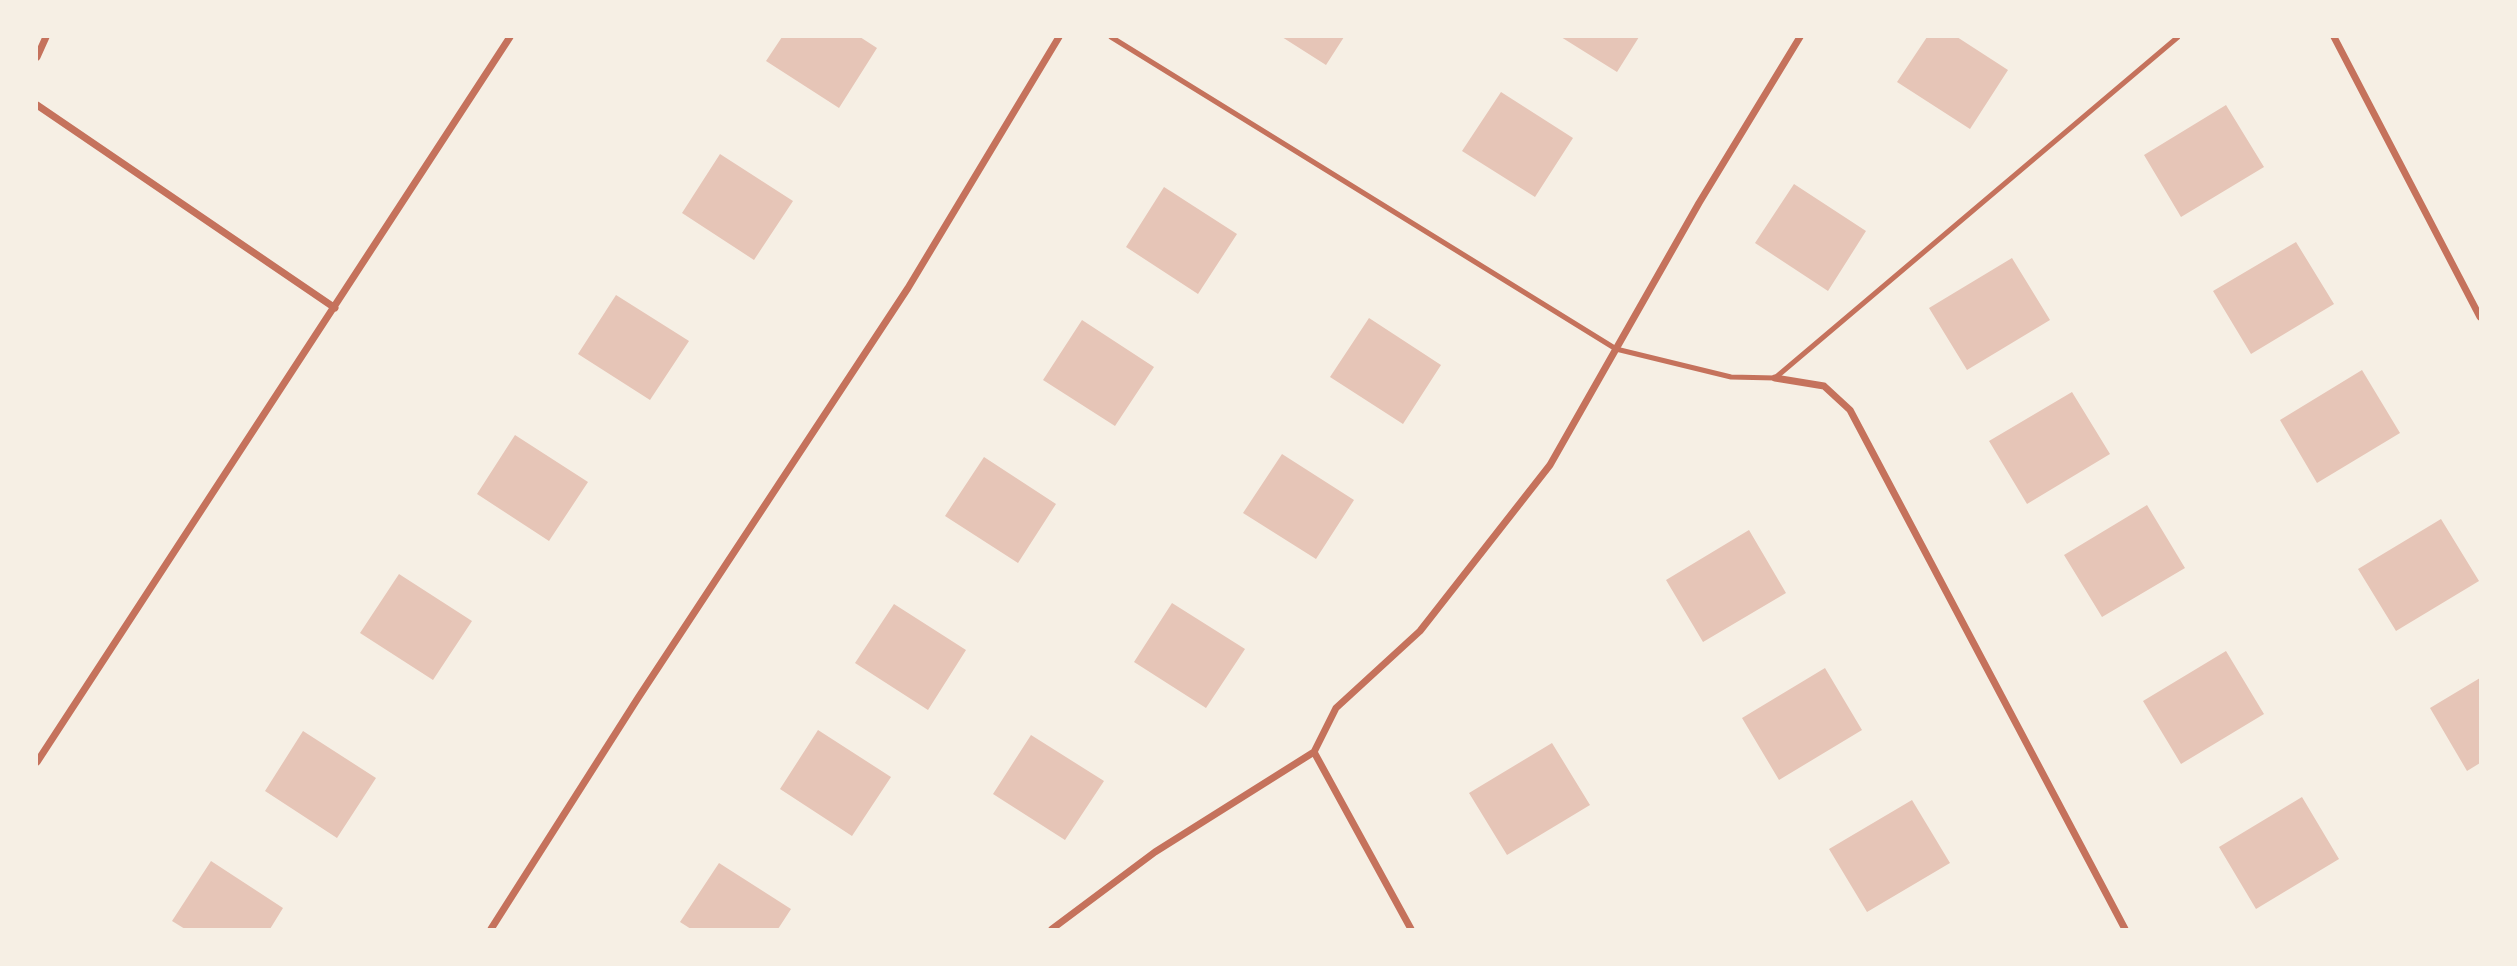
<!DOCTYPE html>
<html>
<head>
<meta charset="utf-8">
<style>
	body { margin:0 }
	#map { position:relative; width:2517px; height:966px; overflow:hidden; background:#f6efe4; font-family:"Times New Roman",serif }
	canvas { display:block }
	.frame { position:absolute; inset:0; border:38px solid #f6efe4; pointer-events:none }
</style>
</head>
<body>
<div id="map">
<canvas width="2517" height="966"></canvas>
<div class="frame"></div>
</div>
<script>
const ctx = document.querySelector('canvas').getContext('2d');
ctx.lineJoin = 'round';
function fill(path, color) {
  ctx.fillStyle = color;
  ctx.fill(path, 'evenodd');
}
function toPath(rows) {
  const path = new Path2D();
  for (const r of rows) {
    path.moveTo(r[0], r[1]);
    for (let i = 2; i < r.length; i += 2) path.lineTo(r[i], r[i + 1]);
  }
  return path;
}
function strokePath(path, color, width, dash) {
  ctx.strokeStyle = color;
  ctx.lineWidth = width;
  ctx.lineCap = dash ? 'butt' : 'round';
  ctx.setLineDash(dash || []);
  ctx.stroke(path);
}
fill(toPath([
	[782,37,860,37,877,48,839,108,766,61],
	[1282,37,1344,37,1326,65],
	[1561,37,1639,37,1617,72],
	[1927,37,1957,37,2008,70,1970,129,1897,82],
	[1501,92,1573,138,1535,197,1462,151],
	[2226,105,2264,167,2181,217,2144,155],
	[720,154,793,201,754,260,682,213],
	[1794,184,1866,231,1828,291,1755,243],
	[1164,187,1237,234,1198,294,1126,247],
	[2296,242,2334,304,2251,354,2213,291],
	[2012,258,2050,320,1967,370,1929,308],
	[616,295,689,341,650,400,578,354],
	[1369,318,1441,365,1403,424,1330,377],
	[1082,320,1154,367,1115,426,1043,380],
	[2362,370,2400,433,2317,483,2280,420],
	[2072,392,2110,454,2027,504,1989,441],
	[515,435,588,482,549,541,477,494],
	[1282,454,1354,500,1316,559,1243,513],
	[984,457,1056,504,1018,563,945,516],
	[2147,505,2185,568,2102,617,2064,555],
	[2441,519,2479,581,2396,631,2358,569],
	[1749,530,1786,593,1703,642,1666,580],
	[399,574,472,621,433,680,360,633],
	[1172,603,1245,649,1206,708,1134,662],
	[894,604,966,650,928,710,855,663],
	[2226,651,2264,714,2181,764,2143,701],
	[1825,668,1862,730,1779,780,1742,718],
	[2480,678,2480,763,2467,771,2430,708],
	[818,730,891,777,852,836,780,789],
	[303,731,376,778,337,838,265,791],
	[1031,735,1104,781,1065,840,993,794],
	[1552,743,1590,805,1507,855,1469,793],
	[2302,797,2339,859,2256,909,2219,847],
	[1912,800,1950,863,1867,912,1829,849],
	[211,861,283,908,270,929,185,929,172,921],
	[719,863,791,909,778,929,691,929,680,922]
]), '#e6c5b7');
strokePath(toPath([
	[1111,37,1616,349,1731,377,1775,378,2178,37]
]), '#c5725c', 5);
strokePath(toPath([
	[2334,37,2480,317],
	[37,57,46,37],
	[37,105,335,308],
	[1775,378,1824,386,1850,410,2125,929],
	[1314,752,1411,929],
	[37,762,510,37],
	[491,929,638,698,908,288,1059,37],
	[1052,929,1155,852,1314,752,1336,708,1420,631,1550,465,1699,203,1800,37]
]), '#c5725c', 7);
</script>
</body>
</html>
